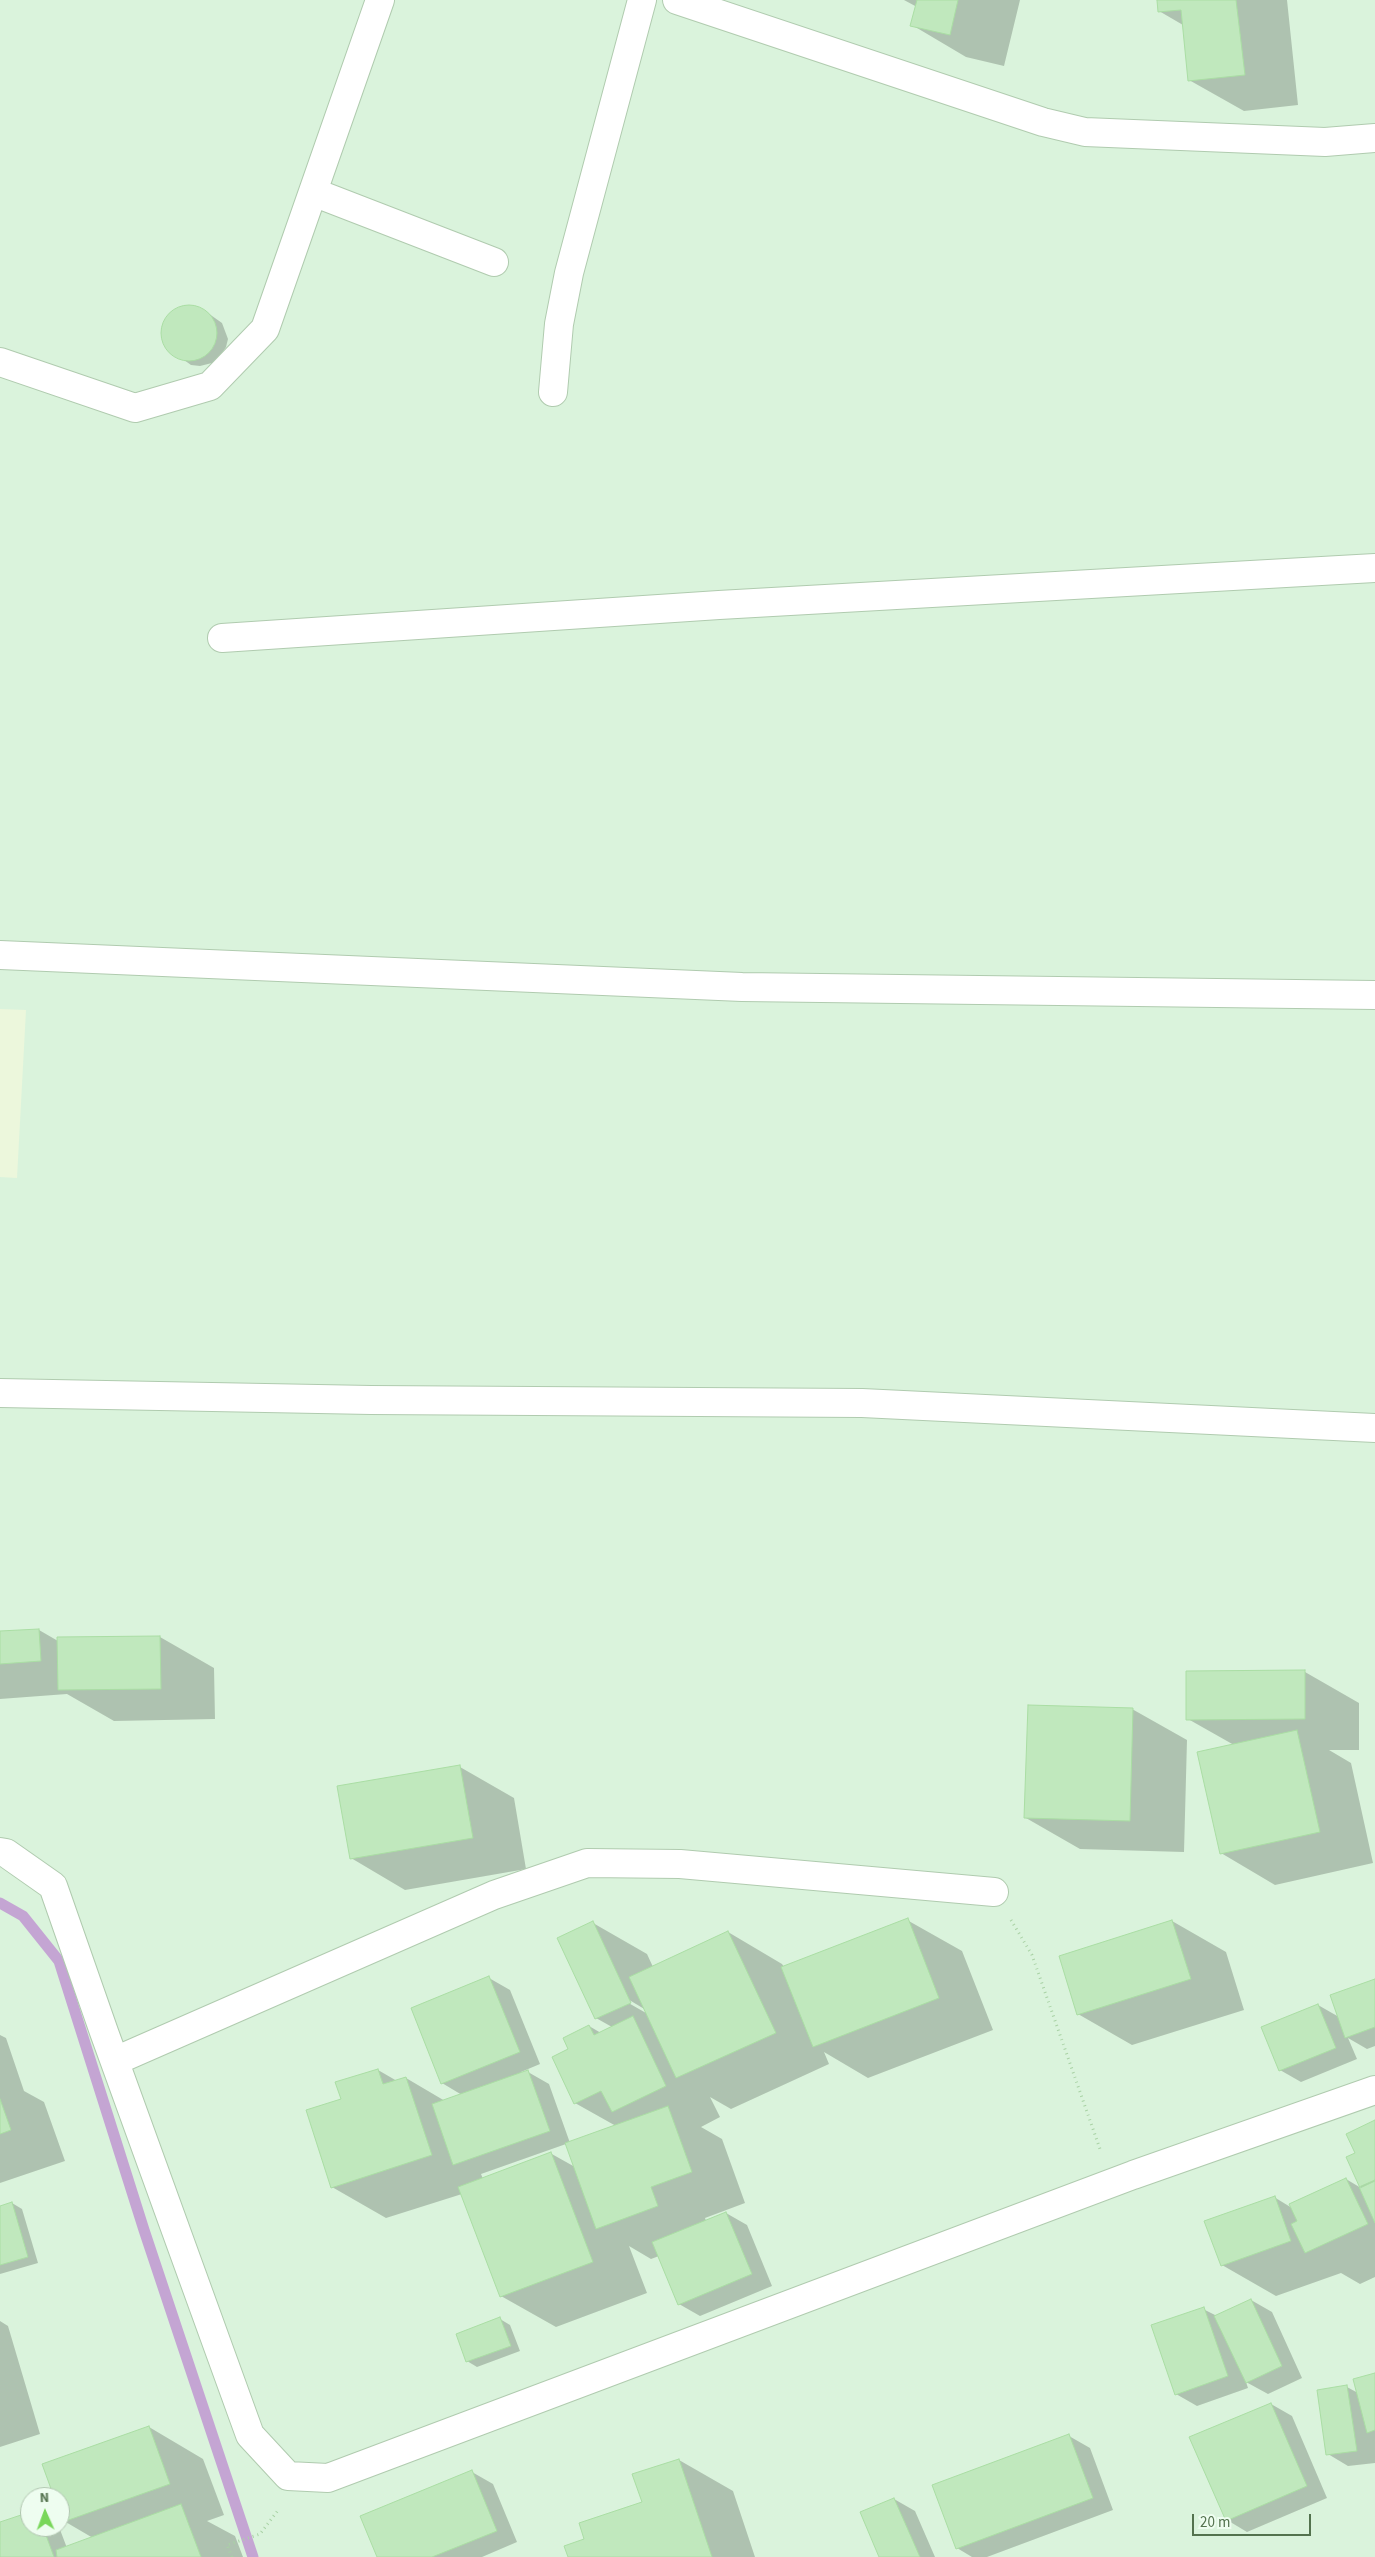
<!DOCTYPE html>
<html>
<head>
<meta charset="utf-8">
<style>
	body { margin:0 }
	#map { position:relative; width:1375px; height:2557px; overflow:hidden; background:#e8faea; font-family:"Source Sans 3",sans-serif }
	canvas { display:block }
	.north { position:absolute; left:20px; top:2487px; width:50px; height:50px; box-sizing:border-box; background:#eefdf0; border:1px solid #b0c5af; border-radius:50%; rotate:358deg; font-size:14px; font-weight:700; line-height:20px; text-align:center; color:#53724e }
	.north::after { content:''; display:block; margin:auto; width:18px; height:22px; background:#79d75a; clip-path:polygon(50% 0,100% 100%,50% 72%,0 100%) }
	.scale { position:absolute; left:1192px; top:2514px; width:119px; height:22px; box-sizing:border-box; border:2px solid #53724e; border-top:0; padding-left:6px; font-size:15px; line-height:18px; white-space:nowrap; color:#53724e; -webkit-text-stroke:4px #eefdf0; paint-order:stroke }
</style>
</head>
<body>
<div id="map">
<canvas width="1375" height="2557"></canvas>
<div class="north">N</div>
<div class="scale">20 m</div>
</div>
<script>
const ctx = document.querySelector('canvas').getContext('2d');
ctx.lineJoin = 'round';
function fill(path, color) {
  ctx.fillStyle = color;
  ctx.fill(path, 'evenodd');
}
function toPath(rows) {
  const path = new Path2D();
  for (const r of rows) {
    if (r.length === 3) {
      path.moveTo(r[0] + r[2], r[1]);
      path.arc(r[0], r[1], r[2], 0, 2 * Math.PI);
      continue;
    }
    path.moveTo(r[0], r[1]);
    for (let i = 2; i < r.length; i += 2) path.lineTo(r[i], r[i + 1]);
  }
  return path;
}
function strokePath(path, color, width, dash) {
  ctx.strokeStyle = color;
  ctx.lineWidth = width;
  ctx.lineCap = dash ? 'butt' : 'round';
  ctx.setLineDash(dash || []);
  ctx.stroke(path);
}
fill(toPath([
	[0,0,1375,0,1375,2557,0,2557],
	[30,2497,60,2497,60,2527,30,2527]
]), '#daf3dc');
fill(toPath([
	[0,1009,26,1010,17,1178,0,1177]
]), '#ecf7dc');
fill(toPath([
	[904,0,1020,0,1004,66,966,57,912,25,917,7],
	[1158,0,1287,0,1298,105,1244,111,1189,80,1183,25,1159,11],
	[188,306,205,311,222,323,228,339,226,347,216,362,200,366,191,365,166,347,162,329,171,313],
	[39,1630,58,1641,160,1637,214,1668,215,1719,114,1721,67,1694,0,1699,0,1633],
	[1305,1672,1359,1703,1359,1750,1329,1750,1351,1763,1373,1863,1275,1885,1221,1853,1234,1745,1188,1719],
	[1132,1709,1187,1740,1184,1852,1080,1849,1026,1818],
	[460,1767,514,1798,526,1869,405,1890,351,1858],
	[907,1920,962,1951,993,2030,868,2078,824,2052,829,2064,731,2109,710,2097,720,2117,701,2127,722,2139,745,2203,705,2218,706,2221,726,2213,747,2225,772,2286,700,2316,679,2304,659,2256,651,2259,629,2246,647,2293,556,2327,501,2296,462,2194,386,2218,332,2187,343,2099,378,2070,397,2081,406,2078,445,2101,462,2095,442,2083,489,1978,510,1990,540,2064,521,2072,521,2074,528,2072,549,2084,570,2143,616,2126,575,2103,570,2049,589,2026,601,2033,612,2027,596,2018,593,1923,647,1954,653,1967,728,1932,782,1964,784,1967],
	[626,1998,646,2010,646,2013,625,2001],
	[566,2144,575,2167,550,2153,483,2179,481,2174],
	[1172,1921,1226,1952,1244,2010,1132,2045,1078,2014],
	[1375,1980,1375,2046,1367,2049,1348,2038,1357,2059,1301,2082,1280,2070,1318,2005,1339,2017],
	[0,2035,6,2038,24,2091,44,2102,65,2161,0,2183],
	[1375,2122,1375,2277,1360,2284,1341,2273,1276,2296,1222,2265,1274,2197,1292,2208,1346,2179,1361,2188,1357,2154],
	[12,2203,22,2209,38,2263,0,2274,0,2207],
	[1251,2300,1272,2312,1302,2378,1268,2394,1246,2382,1248,2388,1197,2406,1176,2394,1203,2309,1217,2316],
	[500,2319,510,2325,520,2351,477,2367,467,2361],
	[0,2321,8,2326,40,2434,0,2447],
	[1375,2374,1375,2463,1348,2466,1328,2454,1347,2387,1358,2393],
	[1271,2404,1292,2416,1327,2498,1247,2532,1227,2520],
	[149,2427,203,2459,224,2515,207,2521,235,2536,243,2557,0,2557,0,2523,30,2513,30,2527,59,2527,67,2548,93,2538,64,2521,60,2510,60,2497,55,2497],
	[1069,2436,1090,2448,1113,2510,987,2557,972,2557,957,2548],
	[679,2460,733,2491,755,2557,569,2557,585,2540,643,2503],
	[472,2472,493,2484,517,2542,482,2557,379,2557],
	[894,2499,915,2511,935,2557,881,2557]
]), '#0003');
strokePath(toPath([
	[0,1903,23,1916,59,1961,144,2230,253,2557]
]), '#c4a5d3', 11);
const building = toPath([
	[917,0,958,0,950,35,910,26,917,0],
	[1157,0,1236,0,1245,75,1188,81,1181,10,1158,12,1157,0],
	[189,333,28],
	[39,1629,41,1661,0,1664,0,1631,39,1629],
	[160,1636,161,1689,58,1690,57,1637,160,1636],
	[1305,1670,1305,1719,1186,1720,1186,1671,1305,1670],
	[1028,1705,1133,1708,1130,1821,1024,1818,1028,1705],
	[1297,1730,1320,1832,1220,1854,1197,1752,1297,1730],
	[460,1765,473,1838,350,1859,337,1786,460,1765],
	[908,1918,939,1998,813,2047,781,1967,908,1918],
	[1172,1920,1191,1979,1077,2015,1059,1956,1172,1920],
	[593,1921,631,2003,595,2019,557,1938,593,1921],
	[728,1931,776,2033,676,2078,629,1977,728,1931],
	[489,1976,520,2052,441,2084,411,2008,489,1976],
	[1375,1979,1375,2027,1345,2038,1330,1995,1375,1979],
	[1318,2004,1336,2048,1279,2071,1261,2027,1318,2004],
	[633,2016,666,2086,612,2112,601,2091,574,2104,552,2057,568,2049,563,2038,589,2025,594,2035,633,2016],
	[378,2069,383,2084,406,2077,432,2155,331,2188,306,2110,341,2099,335,2082,378,2069],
	[528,2070,550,2131,453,2165,432,2104,528,2070],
	[0,2099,11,2130,0,2134,0,2099],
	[668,2106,692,2172,651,2187,658,2206,596,2229,565,2143,668,2106],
	[1375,2120,1375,2181,1360,2188,1346,2157,1355,2153,1346,2134,1375,2120],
	[551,2152,593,2262,500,2297,458,2187,551,2152],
	[1346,2178,1368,2224,1305,2253,1291,2224,1297,2221,1289,2204,1346,2178],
	[1375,2180,1375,2223,1359,2187,1375,2180],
	[1275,2196,1291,2241,1221,2266,1204,2221,1275,2196],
	[12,2202,28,2257,0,2265,0,2206,12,2202],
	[726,2212,752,2274,678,2305,652,2242,726,2212],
	[1251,2299,1282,2366,1246,2383,1214,2316,1251,2299],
	[1204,2307,1228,2376,1175,2395,1151,2325,1204,2307],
	[500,2317,511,2346,466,2362,456,2334,500,2317],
	[1375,2373,1375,2430,1367,2433,1353,2379,1375,2373],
	[1347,2385,1357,2451,1326,2455,1317,2390,1347,2385],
	[1271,2403,1307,2486,1226,2521,1189,2437,1271,2403],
	[149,2426,170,2484,63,2522,60,2514,60,2497,54,2497,42,2464,149,2426],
	[1069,2434,1093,2498,956,2549,932,2485,1069,2434],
	[679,2459,712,2557,568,2557,564,2546,584,2539,579,2523,642,2502,632,2474,679,2459],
	[472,2470,497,2531,432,2557,377,2557,360,2516,472,2470],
	[894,2498,920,2557,879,2557,860,2512,894,2498],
	[181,2504,201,2557,57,2557,56,2550,181,2504],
	[30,2512,30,2527,43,2527,54,2557,0,2557,0,2522,30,2512]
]);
fill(building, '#c0e8bd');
strokePath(building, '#aadea4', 1);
const minor = toPath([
	[677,0,1043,122,1085,132,1325,142,1375,138],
	[313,192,494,262],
	[0,362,135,408,210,386,265,329,380,0],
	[553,392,559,324,569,273,642,0],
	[222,638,719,605,1375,568],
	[0,955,742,987,1375,995],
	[0,1393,371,1400,862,1403,1375,1428],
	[0,1852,6,1853,53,1886,104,2032,250,2435,288,2476,328,2478,1133,2175,1375,2090],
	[115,2061,494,1895,587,1863,680,1864,994,1892]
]);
strokePath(minor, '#b0cbaf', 30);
strokePath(toPath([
	[1011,1920,1032,1955,1100,2149],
	[232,2557,227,2545,260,2534,279,2509]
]), '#a9d2a5', 3, [1, 4]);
strokePath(minor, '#fff', 28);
</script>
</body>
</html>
